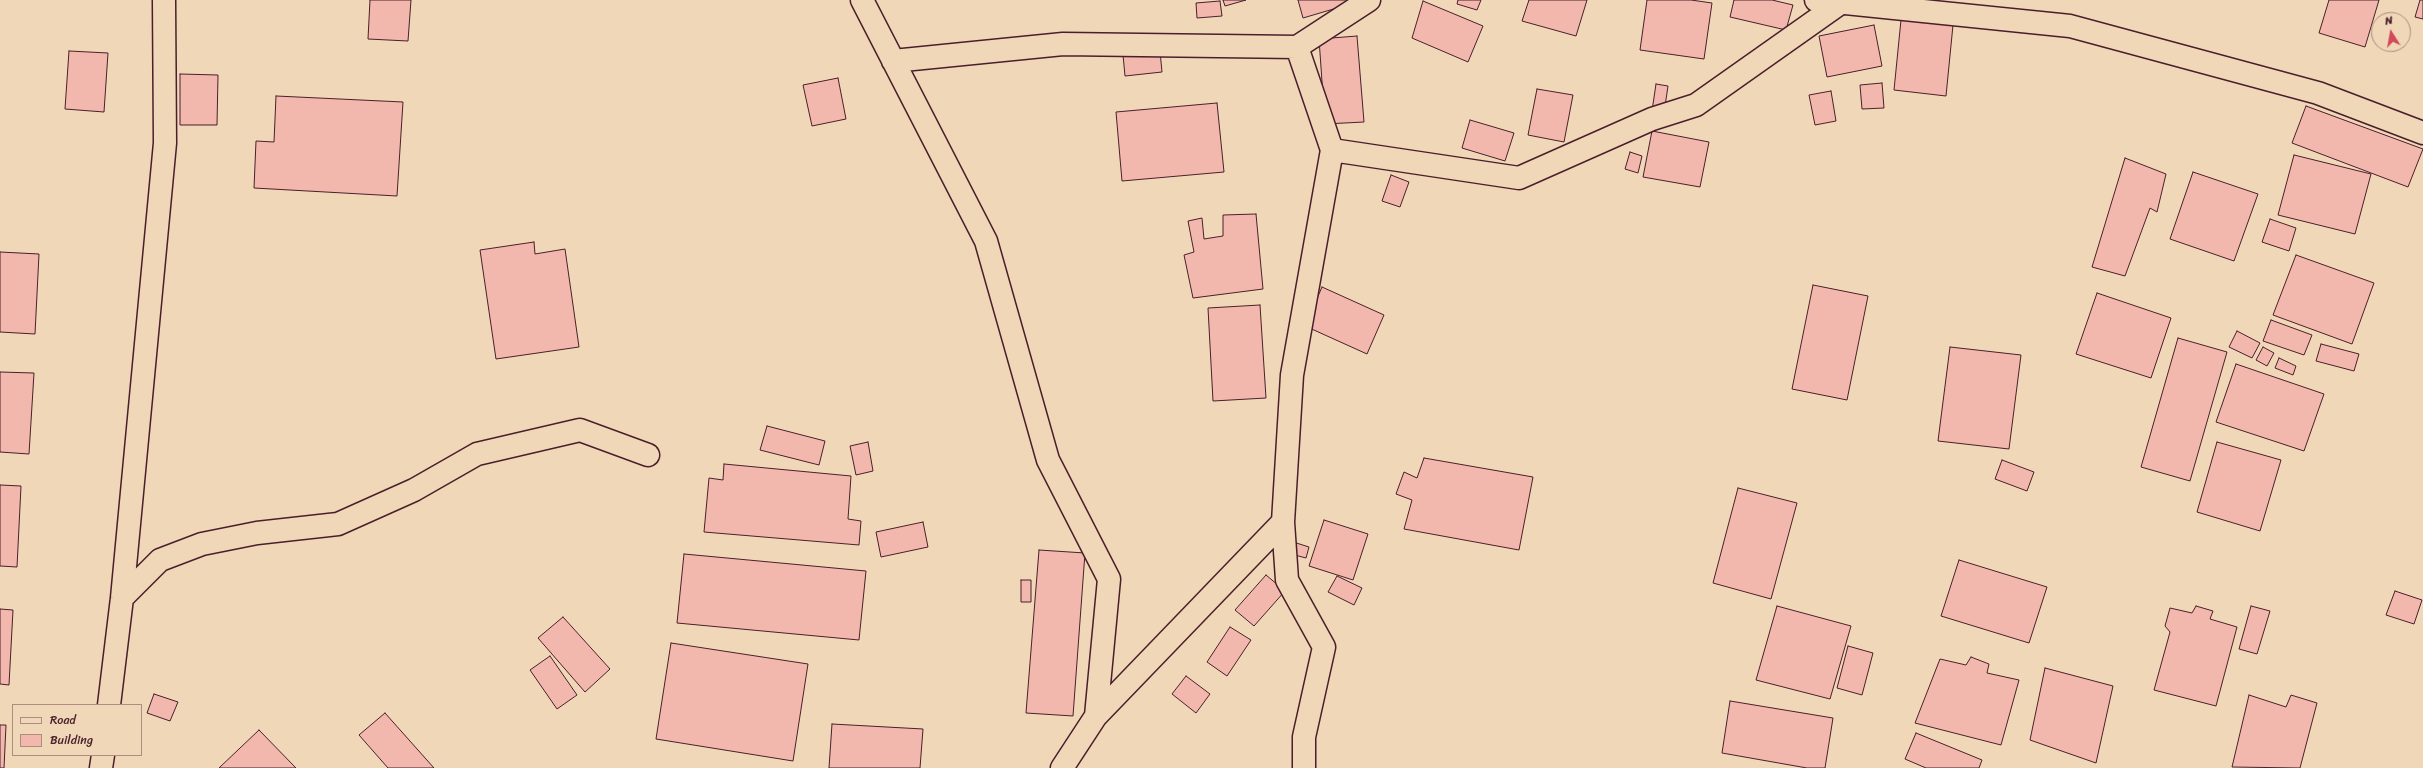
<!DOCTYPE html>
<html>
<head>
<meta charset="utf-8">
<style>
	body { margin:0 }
	#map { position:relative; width:2423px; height:768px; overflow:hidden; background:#f0d7b8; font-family:Sriracha,sans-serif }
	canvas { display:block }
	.legend { position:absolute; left:12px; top:704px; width:130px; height:52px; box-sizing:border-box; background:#f0d7b8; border:1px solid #ae8d80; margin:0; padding:5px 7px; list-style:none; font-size:12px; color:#4a1f2b }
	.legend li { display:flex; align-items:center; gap:8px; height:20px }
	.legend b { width:20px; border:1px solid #ae8d80 }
	.north { position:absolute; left:2371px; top:12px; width:40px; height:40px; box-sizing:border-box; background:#f0d7b8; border:1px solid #ae8d80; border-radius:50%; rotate:349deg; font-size:11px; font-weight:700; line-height:16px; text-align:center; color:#4a1f2b }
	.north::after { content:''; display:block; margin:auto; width:14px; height:18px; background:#d1495b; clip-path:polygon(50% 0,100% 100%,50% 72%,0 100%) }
</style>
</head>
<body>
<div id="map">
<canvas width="2423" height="768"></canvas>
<ul class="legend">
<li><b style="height:5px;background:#f0d7b8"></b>Road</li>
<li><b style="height:11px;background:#f2b8ad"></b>Building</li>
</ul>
<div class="north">N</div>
</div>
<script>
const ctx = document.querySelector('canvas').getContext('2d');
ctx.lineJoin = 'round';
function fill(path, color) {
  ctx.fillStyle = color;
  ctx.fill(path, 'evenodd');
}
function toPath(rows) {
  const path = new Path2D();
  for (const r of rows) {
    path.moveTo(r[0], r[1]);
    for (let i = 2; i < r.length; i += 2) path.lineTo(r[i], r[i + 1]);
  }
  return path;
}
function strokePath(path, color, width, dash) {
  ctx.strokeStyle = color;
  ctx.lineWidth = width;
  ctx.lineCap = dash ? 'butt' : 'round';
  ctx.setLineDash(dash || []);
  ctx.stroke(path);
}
const building = toPath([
	[370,0,411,0,408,41,368,39,370,0],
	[1223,0,1246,0,1225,6,1223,0],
	[1298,0,1364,0,1303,18,1298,0],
	[1458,0,1481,0,1477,10,1457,4,1458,0],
	[1529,0,1587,0,1576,36,1522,21,1529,0],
	[1647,0,1691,0,1712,3,1704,59,1640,50,1647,0],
	[1734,0,1772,0,1793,5,1786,30,1730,17,1734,0],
	[2329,0,2379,0,2365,47,2319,33,2329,0],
	[2420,0,2423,0,2423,19,2415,17,2420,0],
	[1220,1,1222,16,1197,18,1196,3,1220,1],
	[1423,1,1483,26,1468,62,1412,38,1423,1],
	[1901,20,1953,25,1946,96,1894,90,1901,20],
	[1874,25,1882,66,1827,77,1819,36,1874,25],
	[1357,36,1364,122,1325,124,1319,39,1357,36],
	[69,51,108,53,104,112,65,109,69,51],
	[1160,51,1162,72,1125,76,1123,55,1160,51],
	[180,74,218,75,217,125,180,125,180,74],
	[838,78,846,119,812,126,803,85,838,78],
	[1882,83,1884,108,1862,109,1860,85,1882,83],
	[1656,84,1668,86,1664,113,1652,111,1656,84],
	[1537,89,1573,95,1564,142,1528,135,1537,89],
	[1831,91,1836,121,1815,125,1809,95,1831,91],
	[276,96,403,102,397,196,254,188,256,141,274,142,276,96],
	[1217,103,1224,172,1122,181,1116,112,1217,103],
	[2306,106,2423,149,2408,187,2292,143,2306,106],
	[1470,120,1514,133,1505,161,1462,148,1470,120],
	[1652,131,1709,142,1700,187,1643,177,1652,131],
	[1630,152,1642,156,1638,173,1625,169,1630,152],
	[2294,155,2371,174,2355,234,2278,215,2294,155],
	[2125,158,2166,174,2157,212,2150,208,2125,276,2092,267,2125,158],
	[2193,172,2258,194,2234,261,2170,239,2193,172],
	[1391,175,1409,182,1400,207,1382,201,1391,175],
	[1256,214,1263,289,1193,298,1184,255,1194,252,1188,221,1202,218,1204,239,1223,236,1223,215,1256,214],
	[2270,219,2296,228,2289,251,2262,242,2270,219],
	[534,242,535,254,565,249,579,347,496,359,480,250,534,242],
	[0,252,39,254,35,334,0,332,0,252],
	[2296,255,2374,283,2352,344,2273,315,2296,255],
	[1813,285,1868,296,1847,400,1792,389,1813,285],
	[1322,287,1384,315,1367,354,1305,326,1322,287],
	[2097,293,2171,318,2151,378,2076,354,2097,293],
	[1260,305,1266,398,1213,401,1208,308,1260,305],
	[2271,320,2312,335,2304,355,2263,341,2271,320],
	[2237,331,2260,343,2252,358,2229,347,2237,331],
	[2178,338,2227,352,2190,481,2141,467,2178,338],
	[2321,344,2359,354,2354,371,2316,361,2321,344],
	[1950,347,2021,355,2009,449,1938,441,1950,347],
	[2263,347,2274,353,2267,366,2256,360,2263,347],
	[2279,358,2296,366,2293,375,2275,368,2279,358],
	[2236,364,2324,394,2304,451,2216,422,2236,364],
	[0,372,34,373,29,454,0,452,0,372],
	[767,426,825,441,819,465,760,450,767,426],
	[868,442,873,471,856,475,850,446,868,442],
	[2217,442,2281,460,2260,531,2197,512,2217,442],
	[1424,458,1533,477,1519,550,1404,529,1412,500,1396,494,1404,472,1417,478,1424,458],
	[2002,460,2034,472,2027,491,1995,479,2002,460],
	[724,464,851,476,848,519,861,521,859,545,704,532,709,478,723,480,724,464],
	[0,485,21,486,17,567,0,566,0,485],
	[1738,488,1797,503,1771,599,1713,583,1738,488],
	[1324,520,1368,534,1353,580,1309,566,1324,520],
	[923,522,928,547,881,557,876,532,923,522],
	[1290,541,1309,547,1306,558,1287,553,1290,541],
	[1039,550,1085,553,1073,716,1026,713,1039,550],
	[684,554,866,571,859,640,677,623,684,554],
	[1959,560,2047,587,2029,643,1941,616,1959,560],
	[1266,575,1285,591,1254,626,1235,610,1266,575],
	[1337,576,1362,588,1354,605,1328,592,1337,576],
	[1021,580,1031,580,1031,602,1021,602,1021,580],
	[2395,591,2422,600,2414,624,2386,615,2395,591],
	[1777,606,1851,626,1830,699,1756,680,1777,606],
	[2196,606,2213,611,2210,619,2237,627,2216,706,2154,690,2170,632,2165,626,2170,608,2192,613,2196,606],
	[2251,606,2270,611,2257,654,2239,649,2251,606],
	[0,609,13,610,9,685,0,684,0,609],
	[563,617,610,669,585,692,538,638,563,617],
	[1230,627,1251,640,1227,676,1207,662,1230,627],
	[671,643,808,664,793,761,656,739,671,643],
	[1848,646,1873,653,1862,695,1837,688,1848,646],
	[550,656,577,695,557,709,530,670,550,656],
	[1971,657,1989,664,1987,673,2019,680,2001,745,1915,723,1940,659,1966,665,1971,657],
	[2045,668,2113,686,2096,763,2030,740,2045,668],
	[1186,676,1210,694,1196,713,1172,694,1186,676],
	[154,694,178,702,170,721,147,713,154,694],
	[2249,695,2286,707,2291,695,2317,703,2300,768,2232,767,2249,695],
	[1730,701,1833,718,1825,768,1807,768,1722,753,1730,701],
	[385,713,434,768,388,768,359,735,385,713],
	[832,724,923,729,920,768,829,768,832,724],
	[0,725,6,725,4,768,0,768,0,725],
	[259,730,296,768,219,768,259,730],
	[1916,733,1982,760,1979,768,1926,768,1905,759,1916,733]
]);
fill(building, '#f2b8ad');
strokePath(building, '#4a1f2b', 1);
const minor = toPath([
	[862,0,986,241,1048,460,1109,579,1096,716],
	[1816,0,2070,26,2318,93,2423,133],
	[1297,47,1332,150,1292,375,1283,522,1287,580,1324,647,1304,737,1304,768],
	[893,61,1063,44,1297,47,1369,0],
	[1332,150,1519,178,1652,119,1696,105,1839,4],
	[122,598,160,560,202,544,257,533,338,524,414,490,477,454,580,430,648,455],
	[109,705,122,598,165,143,164,0],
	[101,768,103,755],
	[1062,768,1096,716,1283,522]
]);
strokePath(minor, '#4a1f2b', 25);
strokePath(minor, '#f0d7b8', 22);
</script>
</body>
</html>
